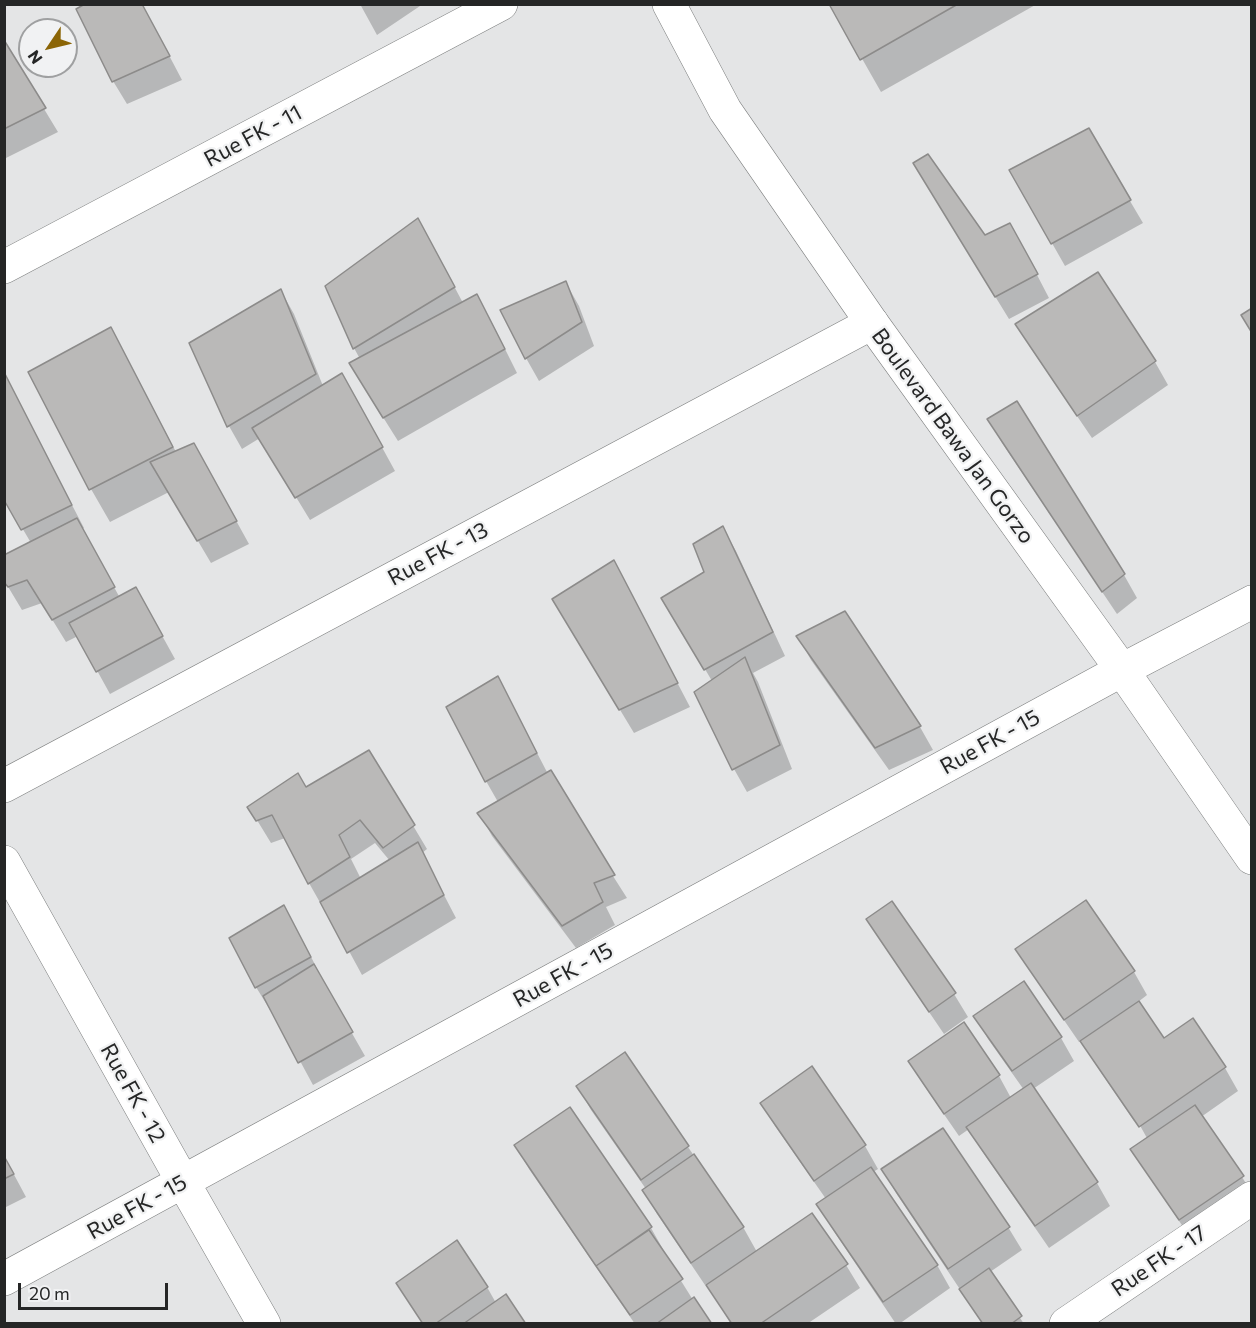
<!DOCTYPE html>
<html>
<head>
<meta charset="utf-8">
<style>
	body { margin:0 }
	#map { position:relative; width:1256px; height:1328px; overflow:hidden; background:#e4e5e6; font-family:Commissioner,sans-serif }
	canvas { display:block }
	.frame { position:absolute; inset:0; border:6px solid #252626; pointer-events:none }
	.north { position:absolute; left:18px; top:18px; width:60px; height:60px; box-sizing:border-box; background:#f1f2f3; border:2px solid #9fa0a1; border-radius:50%; rotate:235deg; font-size:16px; font-weight:700; line-height:24px; text-align:center; color:#252626 }
	.north::after { content:''; display:block; margin:auto; width:21px; height:27px; background:#8b6506; clip-path:polygon(50% 0,100% 100%,50% 72%,0 100%) }
	.scale { position:absolute; left:18px; top:1283px; width:150px; height:27px; box-sizing:border-box; border:3px solid #252626; border-top:0; padding-left:8px; font-size:18px; line-height:21px; white-space:nowrap; color:#252626; -webkit-text-stroke:4px #f1f2f3; paint-order:stroke }
</style>
</head>
<body>
<div id="map">
<canvas width="1256" height="1328"></canvas>
<div class="frame"></div>
<div class="north">N</div>
<div class="scale">20 m</div>
</div>
<script>
const ctx = document.querySelector('canvas').getContext('2d');
ctx.lineJoin = 'round';
function fill(path, color) {
  ctx.fillStyle = color;
  ctx.fill(path, 'evenodd');
}
function toPath(rows) {
  const path = new Path2D();
  for (const r of rows) {
    path.moveTo(r[0], r[1]);
    for (let i = 2; i < r.length; i += 2) path.lineTo(r[i], r[i + 1]);
  }
  return path;
}
function strokePath(path, color, width, dash) {
  ctx.strokeStyle = color;
  ctx.lineWidth = width;
  ctx.lineCap = dash ? 'butt' : 'round';
  ctx.setLineDash(dash || []);
  ctx.stroke(path);
}
function drawText(font, color, halo, rows, align = 'center') {
  ctx.font = font + ' Commissioner,sans-serif';
  ctx.lineWidth = 4.5;
  ctx.setLineDash([]);
  ctx.textBaseline = 'middle';
  ctx.strokeStyle = halo;
  ctx.fillStyle = color;
  for (const [text, x, y, turn = 0] of rows) {
    ctx.save();
    ctx.translate(x, y);
    ctx.rotate((+turn || 0) * Math.PI / 180);
    ctx.textAlign = isNaN(turn) ? turn : align;
    if (halo) ctx.strokeText(text, 0, 0);
    ctx.fillText(text, 0, 0);
    ctx.restore();
  }
}
fill(toPath([
	[84,4,142,4,182,80,127,104,113,81],
	[360,4,423,4,377,35],
	[831,4,1037,4,881,92],
	[4,43,58,132,4,159],
	[1088,130,1143,223,1065,266,1011,171],
	[928,187,985,237,1023,248,1049,298,1009,319],
	[431,243,463,303,477,296,490,319,517,373,398,441,364,387,360,359,354,348],
	[1097,274,1155,362,1168,385,1092,438,1030,347,1017,324],
	[566,283,579,306,594,346,539,381,526,358],
	[281,291,294,314,323,386,355,398,395,471,310,520,260,438,242,449,229,426],
	[110,329,129,362,176,452,207,468,249,544,211,563,169,492,110,522,91,489],
	[4,375,84,528,82,529,120,598,149,612,175,659,110,694,78,636,66,642,42,603,22,610,4,580,31,543,4,497],
	[989,420,1124,575,1137,598,1117,614,1002,443],
	[723,528,736,551,785,656,753,673,758,682,792,769,747,792,734,769,712,681,663,598,706,572],
	[626,585,690,707,634,733,567,622],
	[844,613,920,727,933,750,889,770,811,660,798,637],
	[510,701,548,774,627,898,606,907,615,925,576,948,492,836,479,813,498,802,486,781],
	[369,752,427,849,422,853,456,918,362,975,324,905,322,906,309,883,285,838,271,843,249,807,305,789],
	[375,843,390,861,361,879,351,859],
	[1086,902,1134,972,1147,995,1138,1002,1163,1040,1192,1020,1225,1068,1238,1091,1201,1117,1242,1177,1252,1193,1194,1243,1146,1172,1132,1149,1148,1140,1137,1120,1134,1121,1096,1065,1081,1040,1079,1042,1031,972,1017,949],
	[868,920,954,994,968,1017,944,1034,882,943],
	[297,930,323,980,322,981,365,1056,313,1085,272,1009,270,1010,256,987,231,939],
	[1024,983,1061,1038,1074,1061,1033,1089,1097,1183,1110,1206,1049,1248,982,1151,969,1129,959,1136,923,1084,910,1061,999,1076,1011,1098,1024,1090,988,1039,975,1016],
	[624,1054,743,1227,757,1252,846,1265,860,1288,807,1324,731,1324,707,1284,705,1285,657,1214,644,1191,646,1189,591,1110,578,1087],
	[762,1103,865,1146,878,1169,873,1172,937,1265,950,1288,899,1324,896,1324,831,1227,818,1204,826,1199,775,1126],
	[570,1109,651,1228,664,1251,663,1252,693,1300,710,1324,635,1324,529,1169,516,1146],
	[4,1156,26,1197,4,1208],
	[883,1170,1008,1227,1022,1250,990,1272,1024,1324,983,1324,896,1193],
	[398,1283,487,1287,496,1303,524,1324,423,1324]
]), '#0003');
const building = toPath([
	[85,4,142,4,170,56,112,82,76,9,85,4],
	[829,4,958,4,860,60,829,4],
	[4,40,46,108,4,129,4,40],
	[1089,128,1131,200,1051,244,1009,170,1089,128],
	[928,154,985,235,1010,223,1038,274,995,297,913,163,928,154],
	[418,218,455,287,353,349,325,286,418,218],
	[1098,272,1156,361,1077,416,1015,324,1098,272],
	[566,281,582,322,525,359,500,310,566,281],
	[281,289,316,374,227,427,189,343,281,289],
	[477,294,505,349,383,418,349,363,477,294],
	[1252,308,1252,333,1241,315,1252,308],
	[111,327,173,447,89,490,28,372,111,327],
	[4,372,72,505,21,530,4,500,4,372],
	[342,373,383,447,295,498,252,428,342,373],
	[1017,401,1125,574,1102,592,987,419,1017,401],
	[194,443,237,521,197,541,150,462,194,443],
	[77,518,115,587,52,620,27,580,8,587,4,582,4,555,77,518],
	[723,526,773,632,704,670,661,598,704,572,693,544,723,526],
	[614,560,678,683,619,710,552,599,614,560],
	[136,587,163,636,96,672,69,623,136,587],
	[845,611,921,726,875,748,796,636,845,611],
	[745,657,780,745,732,770,694,692,745,657],
	[498,676,537,753,485,782,446,707,498,676],
	[369,750,415,825,383,848,360,820,339,835,350,857,308,884,272,815,256,821,247,807,298,773,306,787,369,750],
	[551,770,615,875,594,883,603,902,562,926,477,813,551,770],
	[418,842,444,895,347,953,320,902,418,842],
	[1086,900,1135,971,1064,1020,1015,949,1086,900],
	[892,901,956,993,929,1012,866,919,892,901],
	[284,905,311,957,255,988,229,938,284,905],
	[314,964,353,1032,298,1063,263,996,314,964],
	[1024,981,1062,1037,1012,1071,973,1016,1024,981],
	[1139,1001,1164,1038,1193,1018,1226,1067,1139,1127,1080,1041,1139,1001],
	[964,1022,1000,1075,944,1114,908,1061,964,1022],
	[625,1052,689,1146,641,1180,576,1086,625,1052],
	[812,1066,866,1145,814,1181,760,1103,812,1066],
	[1031,1083,1098,1182,1035,1226,966,1127,1031,1083],
	[1195,1105,1244,1176,1179,1220,1130,1149,1195,1105],
	[570,1107,652,1227,596,1266,514,1145,570,1107],
	[943,1128,1010,1227,948,1269,881,1169,943,1128],
	[694,1154,744,1227,691,1263,642,1190,694,1154],
	[4,1156,14,1174,4,1179,4,1156],
	[871,1167,938,1265,883,1302,816,1204,871,1167],
	[812,1213,848,1264,760,1324,732,1324,706,1285,812,1213],
	[649,1230,683,1279,630,1315,596,1266,649,1230],
	[457,1240,488,1287,435,1324,423,1324,396,1283,457,1240],
	[989,1268,1022,1316,1011,1324,983,1324,959,1289,989,1268],
	[506,1294,526,1324,463,1324,506,1294],
	[694,1297,712,1324,656,1324,694,1297]
]);
fill(building, '#bab9b8');
strokePath(building, '#8c8b8a', 1.5);
const minor = toPath([
	[4,267,501,4],
	[4,786,872,323],
	[4,862,183,1182,264,1324],
	[4,1279,1122,670,1252,602],
	[1066,1324,1252,1198]
]);
const major = toPath([
	[669,4,725,110,872,323,1122,670,1252,858]
]);
strokePath(minor, '#7d7f7f', 34);
strokePath(major, '#7d7f7f', 34);
strokePath(minor, '#fff', 33);
strokePath(major, '#fff', 33);
drawText('22px', '#252626', '#f1f2f3', [
	["Rue FK - 11",253,136,-28],
	["Boulevard Bawa Jan Gorzo",953,436,54],
	["Rue FK - 13",438,554,-28],
	["Rue FK - 15",990,742,-29],
	["Rue FK - 15",563,975,-29],
	["Rue FK - 12",133,1093,61],
	["Rue FK - 15",137,1207,-29],
	["Rue FK - 17",1159,1261,-34]
]);
</script>
</body>
</html>
